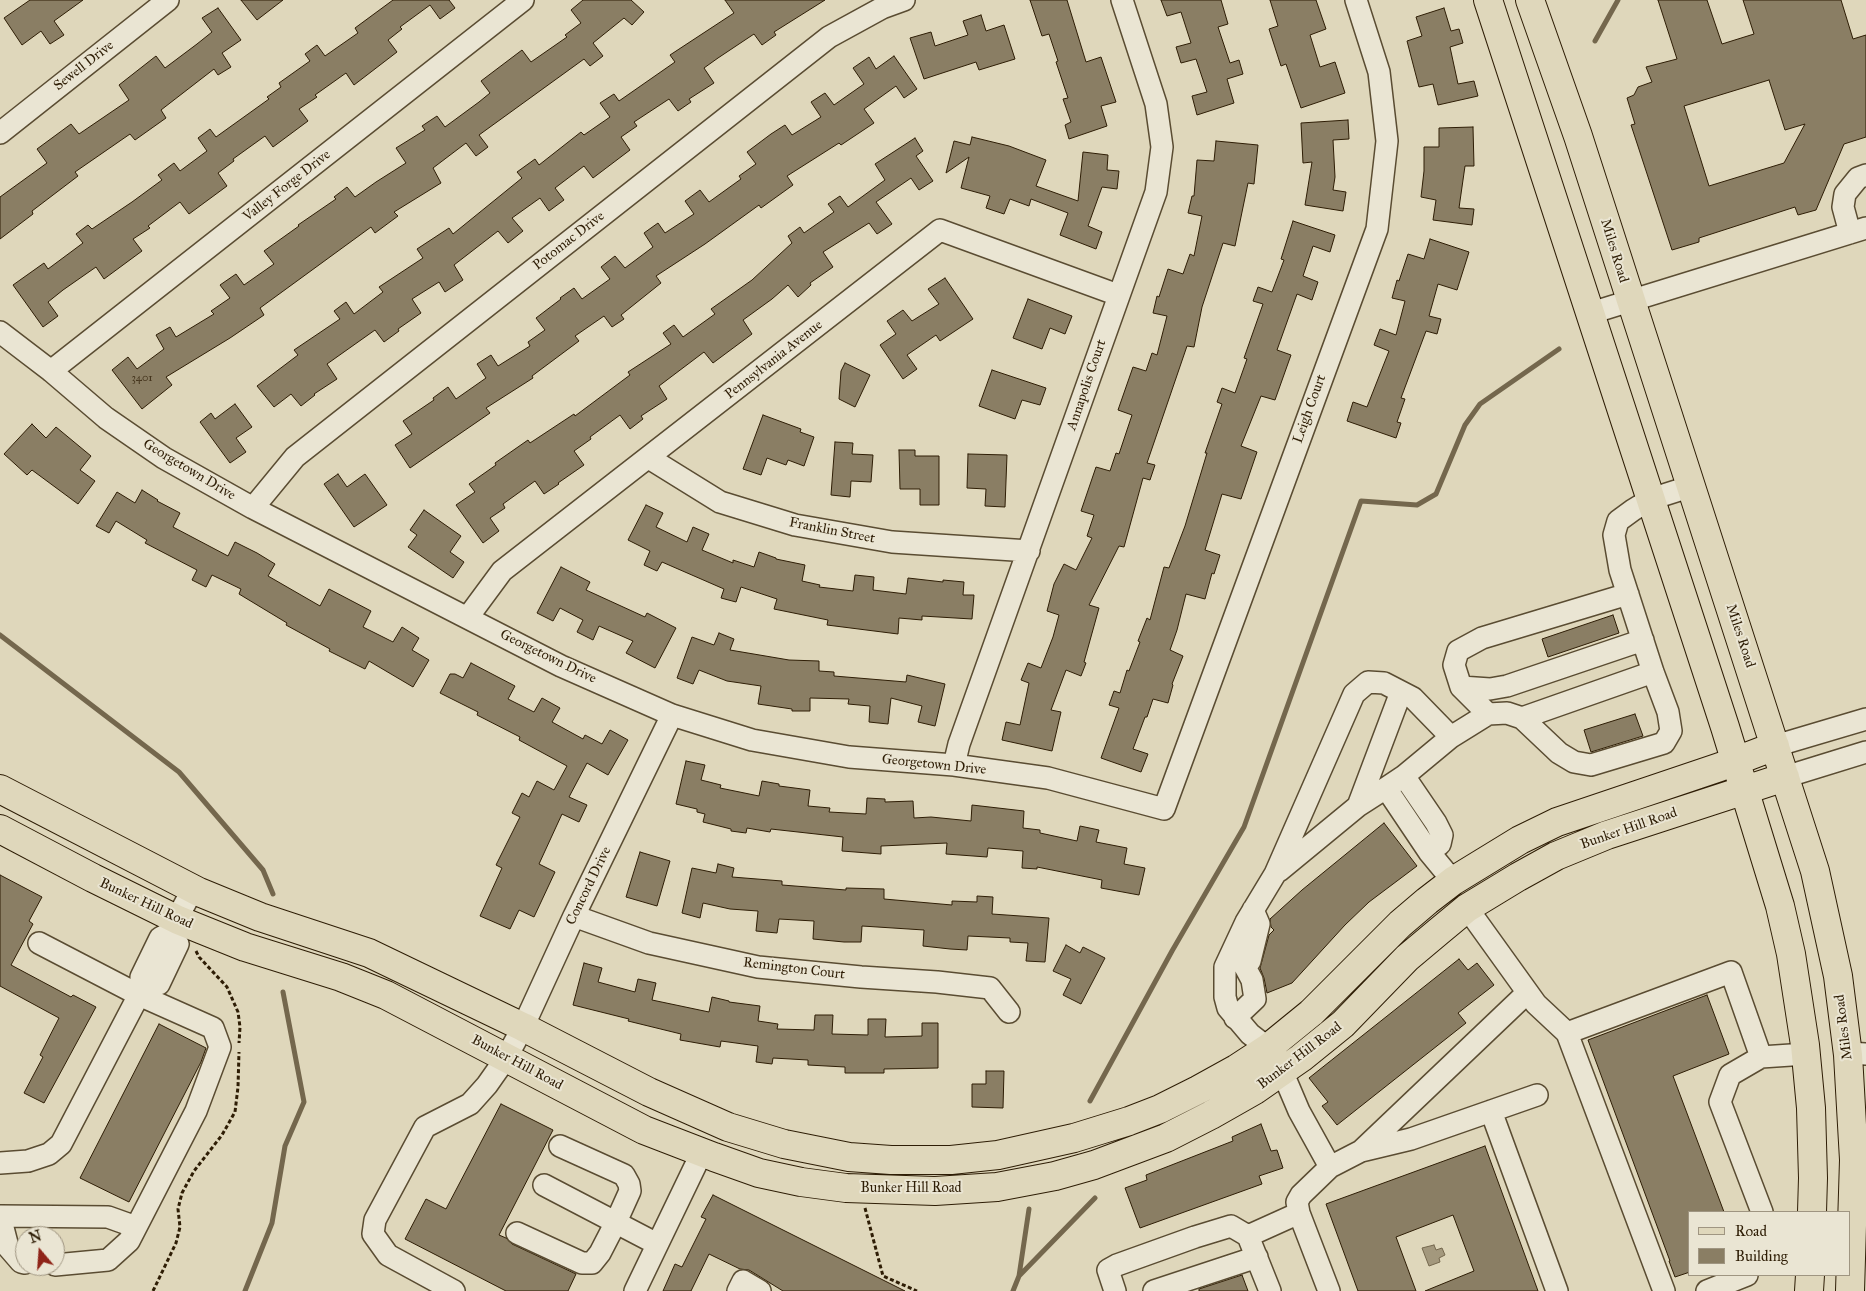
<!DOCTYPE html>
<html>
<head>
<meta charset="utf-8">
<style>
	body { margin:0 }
	#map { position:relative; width:1866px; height:1291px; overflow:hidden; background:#dfd7bb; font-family:"IM FELL Great Primer",serif }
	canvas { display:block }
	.legend { position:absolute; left:1688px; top:1211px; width:162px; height:65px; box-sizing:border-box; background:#eae5d3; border:1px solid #9f9581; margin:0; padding:6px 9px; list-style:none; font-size:15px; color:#2e1d05 }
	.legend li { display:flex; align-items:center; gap:10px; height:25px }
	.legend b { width:25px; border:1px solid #9f9581 }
	.north { position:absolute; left:15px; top:1226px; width:50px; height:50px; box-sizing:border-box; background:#eae5d3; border:1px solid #9f9581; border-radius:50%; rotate:342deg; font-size:14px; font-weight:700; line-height:20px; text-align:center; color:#2e1d05 }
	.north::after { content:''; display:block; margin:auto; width:18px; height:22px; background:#8f2418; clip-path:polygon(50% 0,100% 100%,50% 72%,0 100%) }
</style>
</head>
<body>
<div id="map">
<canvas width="1866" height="1291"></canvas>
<ul class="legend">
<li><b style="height:6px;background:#dfd7bb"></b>Road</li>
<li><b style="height:14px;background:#8a7e64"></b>Building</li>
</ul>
<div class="north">N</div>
</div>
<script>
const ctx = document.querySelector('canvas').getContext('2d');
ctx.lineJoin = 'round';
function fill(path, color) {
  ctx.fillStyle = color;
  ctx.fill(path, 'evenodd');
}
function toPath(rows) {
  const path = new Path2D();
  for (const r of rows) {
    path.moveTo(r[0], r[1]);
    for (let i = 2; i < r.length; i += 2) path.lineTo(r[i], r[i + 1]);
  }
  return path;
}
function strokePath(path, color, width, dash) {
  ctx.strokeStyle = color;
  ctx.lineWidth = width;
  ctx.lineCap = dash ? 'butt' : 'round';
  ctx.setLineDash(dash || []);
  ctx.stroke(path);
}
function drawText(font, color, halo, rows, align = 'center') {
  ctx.font = font + ' "IM FELL Great Primer",serif';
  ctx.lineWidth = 4;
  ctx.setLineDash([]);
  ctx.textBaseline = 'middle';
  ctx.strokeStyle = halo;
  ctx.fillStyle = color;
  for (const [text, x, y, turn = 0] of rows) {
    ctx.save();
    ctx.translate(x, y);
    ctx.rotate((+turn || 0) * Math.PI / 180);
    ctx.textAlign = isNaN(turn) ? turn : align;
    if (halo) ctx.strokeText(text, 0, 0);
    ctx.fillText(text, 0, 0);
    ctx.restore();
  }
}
const water = toPath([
	[1434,1245,1436,1250,1442,1248,1445,1255,1439,1258,1440,1262,1429,1266,1422,1248,1434,1245]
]);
fill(water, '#a3987d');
strokePath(water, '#74674d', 1);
strokePath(toPath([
	[1595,41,1618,0],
	[0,635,179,772,263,870,273,894],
	[1090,1101,1172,951,1244,827,1361,501,1417,505,1436,494,1465,425,1480,404,1559,349],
	[1019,1276,1095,1198],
	[245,1291,272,1223,285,1146,304,1102,283,992],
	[1013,1291,1019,1276,1029,1209]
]), '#74674d', 5);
const building = toPath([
	[30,0,83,0,54,21,64,35,50,44,41,31,22,45,4,18,30,0],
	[241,0,283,0,257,20,241,0],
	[393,0,449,0,455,8,440,19,430,5,400,27,402,29,388,40,397,52,354,85,346,73,315,95,317,97,299,109,308,121,273,147,265,136,233,159,234,161,218,173,227,186,189,214,180,202,148,226,150,228,133,239,142,251,104,279,96,267,63,290,48,302,58,316,43,327,13,285,44,263,48,269,83,243,76,234,88,225,92,229,132,202,162,180,158,175,174,163,180,171,207,151,198,138,210,129,216,137,269,99,267,97,281,87,279,83,310,61,305,54,317,45,325,56,358,33,355,28,393,0],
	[583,0,631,0,644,12,632,25,624,18,593,43,603,56,590,66,584,59,479,135,488,147,476,156,466,143,433,168,441,183,394,212,398,216,375,233,371,227,260,308,264,315,230,338,166,377,172,385,142,409,112,370,128,357,137,369,164,349,156,335,170,327,176,337,214,314,211,311,230,298,220,285,236,274,244,285,274,264,264,251,299,226,298,225,336,199,334,197,347,187,355,197,376,182,406,163,396,148,425,130,422,126,437,116,445,127,479,102,490,93,481,81,522,50,531,62,567,37,565,35,581,23,571,10,583,0],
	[725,0,825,0,774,32,776,35,762,45,754,34,718,58,704,68,714,83,689,99,691,102,678,111,669,99,634,122,637,126,621,137,630,150,593,178,584,166,555,188,564,200,549,211,540,198,512,218,523,231,508,243,498,231,454,265,463,280,445,292,439,282,412,299,421,313,398,329,399,331,384,342,375,330,327,364,337,379,314,394,315,395,301,406,291,394,274,407,257,386,298,355,294,350,340,319,334,311,346,302,354,314,383,292,379,287,423,258,417,249,449,228,453,234,522,178,517,172,535,159,539,165,581,132,584,135,610,117,600,103,614,94,619,101,675,62,670,55,734,13,725,0],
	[1030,0,1067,0,1086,62,1101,57,1116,102,1101,106,1107,126,1069,139,1065,125,1071,122,1063,99,1068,98,1056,62,1058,61,1049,34,1042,36,1030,0],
	[1161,0,1221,0,1228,24,1218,27,1230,63,1239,60,1243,74,1227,79,1234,103,1197,115,1192,96,1207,92,1196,59,1181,63,1176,47,1191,43,1181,12,1167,16,1161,0],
	[1270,0,1316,0,1326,29,1310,35,1320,67,1335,62,1345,93,1301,108,1286,64,1281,66,1269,29,1278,26,1270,0],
	[1658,0,1707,0,1722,44,1754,34,1743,0,1841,0,1853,39,1866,35,1866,137,1844,144,1816,210,1798,215,1795,207,1699,238,1699,242,1672,250,1631,125,1635,124,1627,98,1634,95,1638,87,1652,82,1646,67,1677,59,1658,0],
	[1769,80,1785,130,1805,124,1784,163,1709,186,1684,106,1769,80],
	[218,8,241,40,222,53,231,67,218,75,214,69,161,110,166,118,135,140,130,134,75,172,78,176,32,211,33,214,0,239,0,197,47,163,37,149,71,124,79,134,129,100,119,85,156,56,165,68,197,44,212,32,202,18,218,8],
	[1444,8,1451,31,1459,29,1463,43,1450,47,1458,84,1474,81,1478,96,1438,105,1433,84,1419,87,1407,41,1422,36,1416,17,1444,8],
	[981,15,986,31,1004,25,1015,59,979,70,976,62,924,79,910,38,931,32,935,46,968,35,963,21,981,15],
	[894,56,917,89,904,98,896,86,864,109,874,123,841,145,839,143,787,176,793,185,761,208,759,205,705,244,656,276,661,283,621,315,624,319,612,327,604,316,575,336,579,341,532,376,533,378,486,408,490,413,410,468,395,445,412,434,403,421,434,400,433,398,448,387,456,399,486,378,477,364,491,355,498,366,530,346,528,342,545,330,536,318,561,299,560,298,574,288,582,299,610,279,601,267,615,256,625,268,653,247,644,233,658,223,665,233,694,214,685,201,700,190,709,202,741,179,739,176,756,164,747,152,771,134,785,125,792,135,821,117,811,102,825,93,834,105,864,84,853,68,869,57,876,69,894,56],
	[1348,120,1349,139,1333,140,1335,177,1333,190,1346,192,1343,211,1305,205,1312,162,1303,163,1301,123,1348,120],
	[1473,127,1474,166,1465,166,1459,208,1474,209,1472,225,1433,220,1436,200,1421,197,1424,171,1424,147,1439,147,1439,128,1473,127],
	[972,137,1009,146,1046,160,1036,186,1078,201,1083,152,1108,155,1107,170,1119,171,1117,189,1102,187,1088,226,1102,232,1096,249,1060,235,1068,213,1031,199,1029,206,1010,199,1004,214,986,208,990,196,961,188,969,157,946,173,954,141,970,145,972,137],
	[915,138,923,151,916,156,933,181,919,190,911,178,876,202,892,224,877,234,869,223,823,252,833,267,810,283,811,285,798,297,788,285,772,299,743,320,752,334,713,363,704,352,659,386,667,399,641,416,643,419,630,429,620,415,590,437,591,439,574,451,584,465,558,483,559,484,544,494,535,481,503,504,505,508,490,518,499,531,483,543,456,505,475,492,469,484,496,465,495,463,528,440,530,443,574,414,575,416,630,375,628,372,671,344,663,333,674,325,683,337,715,314,711,309,752,280,792,243,788,236,800,227,804,233,834,212,828,204,840,196,848,207,885,180,875,164,915,138],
	[1216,141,1258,145,1254,184,1248,183,1235,246,1223,243,1202,307,1194,347,1187,346,1147,463,1155,465,1150,480,1143,478,1124,547,1119,546,1089,605,1099,608,1084,662,1086,663,1081,676,1066,670,1051,710,1061,712,1052,751,1002,740,1006,722,1020,725,1029,683,1021,680,1028,663,1041,668,1053,637,1059,615,1047,611,1054,584,1064,564,1076,570,1092,538,1087,536,1094,515,1081,511,1096,467,1110,471,1116,453,1119,454,1132,415,1118,410,1133,367,1146,371,1152,353,1157,355,1167,316,1153,313,1157,296,1159,297,1168,269,1183,274,1190,254,1194,256,1202,216,1188,213,1192,196,1194,196,1197,160,1214,161,1216,141],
	[1293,221,1335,235,1330,252,1313,246,1303,276,1318,282,1312,300,1297,294,1277,350,1291,355,1275,400,1261,396,1241,446,1257,452,1241,499,1222,494,1205,550,1220,555,1214,574,1212,573,1205,599,1186,594,1177,630,1170,650,1183,656,1172,684,1173,685,1168,703,1153,699,1147,717,1145,717,1133,749,1148,754,1141,772,1101,758,1119,708,1109,705,1114,691,1120,693,1127,670,1129,671,1140,642,1138,641,1147,618,1150,620,1164,567,1169,568,1185,526,1207,453,1205,453,1222,404,1217,402,1222,388,1235,393,1247,359,1244,358,1263,304,1253,301,1258,287,1272,292,1284,260,1281,259,1293,221],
	[1430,239,1469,252,1457,290,1438,284,1429,316,1441,319,1437,334,1426,331,1401,398,1405,399,1397,422,1401,423,1396,438,1347,421,1353,402,1367,407,1389,351,1374,345,1380,329,1396,335,1405,301,1392,298,1397,280,1399,281,1408,254,1424,259,1430,239],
	[945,278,973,319,940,341,936,335,907,355,917,369,903,379,880,345,896,334,887,321,903,310,912,321,939,304,928,289,945,278],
	[1028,299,1072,316,1065,334,1050,328,1042,349,1013,338,1028,299],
	[845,363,870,375,855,407,839,399,841,371,845,363],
	[992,370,1046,388,1040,405,1022,400,1015,419,979,406,992,370],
	[235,404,252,427,236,438,246,452,230,463,200,422,211,413,215,419,235,404],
	[763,415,801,429,800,432,814,437,804,466,788,460,786,465,767,458,761,475,743,469,763,415],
	[32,424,46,438,56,427,91,456,80,470,95,481,78,504,32,470,27,475,4,454,32,424],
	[835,442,853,443,852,454,873,455,871,482,851,481,850,497,831,495,835,442],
	[899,450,915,450,915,456,939,456,939,505,920,505,920,489,900,489,899,450],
	[968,454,1007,455,1005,507,985,506,986,489,967,488,968,454],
	[338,474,347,487,365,474,387,505,354,527,324,484,338,474],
	[142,490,158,500,157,501,180,513,173,527,228,556,235,542,257,553,275,564,268,576,320,606,329,589,371,611,363,627,393,642,402,627,419,638,412,650,429,660,413,687,369,661,365,669,329,651,330,649,286,625,287,623,239,594,241,589,212,575,206,587,192,580,197,570,145,543,147,540,116,521,109,533,96,526,117,492,135,503,142,490],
	[646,505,663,513,656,527,687,542,693,527,709,534,702,550,733,563,733,560,754,567,759,552,776,558,776,559,805,565,802,581,820,585,819,587,853,591,855,575,874,577,873,590,906,594,908,578,943,582,943,580,964,582,963,595,974,595,972,619,922,616,922,620,899,618,898,634,827,625,828,620,774,609,777,599,741,587,736,602,721,598,724,589,662,562,657,571,644,565,650,551,628,540,646,505],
	[424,510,461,536,450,552,464,562,453,578,408,547,417,535,410,530,424,510],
	[561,567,590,582,586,590,645,617,647,613,676,628,655,668,626,653,633,641,599,626,593,640,577,632,583,620,560,608,553,621,537,613,561,567],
	[1613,615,1619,633,1548,657,1542,639,1613,615],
	[719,633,734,639,730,650,789,660,819,661,819,671,834,672,834,676,906,682,907,675,945,684,935,726,918,722,922,706,891,698,888,724,869,722,870,706,848,704,849,699,810,698,810,711,792,711,792,709,758,704,761,686,727,681,699,670,693,684,677,678,692,637,714,645,719,633],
	[471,663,515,686,508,699,534,712,542,698,560,708,552,722,583,739,585,735,602,744,610,730,628,740,608,775,587,763,569,797,587,805,579,822,562,814,539,864,555,872,534,917,519,910,510,929,480,916,502,868,496,865,520,817,512,813,522,793,529,797,537,781,554,790,567,766,519,740,520,737,477,715,478,712,440,693,450,674,455,674,463,678,471,663],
	[1635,714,1643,736,1591,752,1584,730,1635,714],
	[686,761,705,765,701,780,721,785,720,788,759,796,762,781,779,784,779,786,810,790,808,806,830,808,829,812,866,814,867,798,885,799,885,802,913,801,914,818,931,817,971,821,972,805,1024,811,1023,828,1040,830,1040,833,1077,841,1080,826,1099,830,1096,842,1127,848,1124,864,1145,868,1139,895,1101,888,1102,880,1037,867,1037,869,1022,868,1023,851,988,848,987,857,946,854,947,843,881,846,881,854,842,851,843,837,771,829,770,832,747,828,746,833,731,831,731,829,703,822,705,814,697,812,697,809,676,804,686,761],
	[1384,823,1417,866,1369,902,1345,925,1292,983,1267,993,1264,978,1260,968,1269,935,1274,930,1271,927,1270,919,1302,890,1384,823],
	[640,852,670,861,657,906,626,897,640,852],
	[718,864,734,868,732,877,782,881,782,885,846,890,846,888,884,889,884,899,952,905,952,901,977,902,977,896,993,897,992,914,1049,918,1045,962,1026,961,1028,943,1010,942,1010,938,968,936,967,950,950,949,923,946,924,930,862,926,861,942,844,942,813,939,814,921,779,919,777,933,756,931,758,911,730,909,703,903,700,918,682,913,692,868,716,873,718,864],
	[0,875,42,897,29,921,33,924,11,965,71,997,73,995,96,1007,44,1103,24,1093,43,1057,40,1055,59,1018,0,986,0,875],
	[1066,945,1080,953,1083,947,1105,958,1081,1004,1063,995,1071,979,1053,971,1066,945],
	[1459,959,1468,970,1477,963,1494,985,1458,1013,1466,1023,1337,1125,1322,1106,1328,1102,1309,1078,1459,959],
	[584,963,602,968,598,982,635,992,638,979,656,983,652,1000,709,1012,712,997,729,1001,729,1002,760,1006,758,1021,778,1024,777,1029,814,1030,815,1015,833,1015,832,1034,868,1035,868,1019,886,1019,885,1037,922,1036,922,1023,938,1023,938,1068,884,1069,884,1073,845,1073,845,1067,808,1065,808,1060,773,1058,772,1064,756,1062,758,1046,721,1041,720,1047,680,1040,681,1034,628,1021,629,1019,573,1005,584,963],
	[1707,995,1729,1054,1673,1076,1724,1212,1690,1212,1690,1272,1675,1277,1669,1261,1670,1261,1588,1040,1707,995],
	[159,1024,206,1048,201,1062,129,1202,80,1178,159,1024],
	[986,1071,1004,1071,1003,1108,972,1107,972,1084,986,1084,986,1071],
	[501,1104,553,1130,499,1235,506,1238,512,1244,576,1274,568,1291,506,1291,405,1239,426,1199,446,1209,501,1104],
	[1261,1124,1271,1151,1277,1150,1283,1168,1259,1176,1262,1184,1140,1228,1125,1188,1147,1180,1146,1175,1233,1141,1232,1137,1261,1124],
	[1485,1146,1538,1291,1425,1291,1474,1271,1453,1215,1396,1237,1416,1291,1358,1291,1326,1204,1485,1146],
	[713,1195,905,1291,783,1291,749,1270,740,1269,709,1254,691,1291,663,1291,675,1264,682,1267,706,1219,701,1217,713,1195],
	[1242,1275,1248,1291,1199,1291,1199,1289,1242,1275]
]);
fill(building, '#8a7e64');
strokePath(building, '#2e1d05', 1);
const minor = toPath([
	[0,133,168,0],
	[1850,233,1843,207,1845,194,1858,178,1866,175],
	[1591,313,1866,228],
	[0,332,51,371,106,418,164,458,253,508,561,666,672,715,752,740,849,757,954,765,1048,778,1164,809,1377,229,1387,141,1379,72,1356,0],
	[51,371,523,0],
	[649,458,720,502,795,525,892,542,1029,551],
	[253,508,295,457,829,37,882,8,904,0],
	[468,617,502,571,940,230,1118,295],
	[1461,687,1490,689,1507,686,1643,640],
	[1488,714,1461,687,1454,665,1458,651,1482,638,1628,594],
	[1522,718,1653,672],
	[1775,746,1866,719],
	[954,765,959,744,1156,192,1162,147,1156,104,1122,0],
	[1404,776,1436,823,1442,835,1440,844,1429,852],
	[1785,777,1866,752],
	[1358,806,1401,692],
	[1279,871,1358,806,1386,788],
	[1453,881,1429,852,1386,788,1404,776,1451,737,1488,714,1507,713,1522,718,1559,753,1574,762,1591,765,1664,743,1671,731,1668,712,1653,672,1620,570,1614,535,1618,521,1633,510,1651,499,1692,486],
	[1467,908,1536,1004,1567,1033],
	[574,916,649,943,758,967,861,977,937,982,990,988,1009,1012],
	[169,933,178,944,159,984,142,989,141,977,160,938,169,933,193,889],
	[39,943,139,995,213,1028,220,1047,196,1111,129,1241,108,1260,55,1265],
	[1235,1018,1255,999,1252,980,1245,967,1250,961,1259,924,1253,910],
	[1268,1048,1250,1034,1228,1008,1225,997,1225,967,1246,922,1275,874,1354,694,1368,682,1384,683,1413,698,1451,737],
	[1848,1053,1866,1054],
	[1282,1071,1299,1111,1330,1167,1361,1151,1527,993],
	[1491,1111,1557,1291],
	[1361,1151,1411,1139,1537,1095],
	[0,1163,28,1161,49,1154,61,1144,142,989],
	[544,1185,657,1244],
	[1762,1212,1720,1102,1730,1075,1761,1057,1806,1054],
	[0,1216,8,1247,21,1262,25,1263],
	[1,1216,108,1217,136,1227],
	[517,1233,582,1263,592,1263,600,1253,616,1222,630,1191,629,1184,624,1175,560,1146],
	[454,1291,388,1255,373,1234,375,1220,425,1127,470,1104,487,1085,506,1058,523,1027,574,916,672,715],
	[635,1291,702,1152],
	[738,1291,743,1281,760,1291],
	[1115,1291,1108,1270,1117,1265,1195,1237,1231,1226,1248,1236],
	[1154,1291,1257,1257],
	[1270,1291,1248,1236,1299,1213],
	[1329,1291,1299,1213,1297,1202,1301,1195,1330,1167],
	[1664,1291,1567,1033,1731,972,1761,1057],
	[1707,1291,1747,1275]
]);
const major = toPath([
	[1488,0,1725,727,1780,906,1791,954,1805,1045,1811,1108,1813,1178,1812,1212],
	[1530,0,1578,136,1815,871,1838,976,1848,1055,1854,1160,1850,1291],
	[0,789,199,892,260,917,369,953,523,1027,649,1092,728,1127,784,1144,849,1157,891,1160,951,1160,998,1155,1074,1138,1129,1121,1160,1109,1198,1090,1236,1069,1268,1048,1311,1013,1400,924,1427,901,1453,881,1520,840,1557,822,1720,767,1775,746],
	[0,829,93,878,178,920,245,947,341,977,386,995,644,1130,714,1157,759,1173,801,1182,846,1188,935,1191,997,1187,1055,1176,1094,1165,1166,1138,1211,1115,1255,1090,1301,1058,1343,1024,1407,958,1438,932,1467,908,1518,877,1556,856,1607,835,1785,777],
	[1809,1291,1810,1275]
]);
strokePath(minor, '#5a4c32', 24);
strokePath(major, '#2e1d05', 30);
strokePath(toPath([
	[196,951,199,957,227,987,238,1012,240,1027,239,1043],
	[865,1208,883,1276,917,1291],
	[153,1291,176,1243,180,1227,178,1209,182,1193,194,1171,222,1135,235,1112,238,1087,239,1052]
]), '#2e1d05', 3, [4, 2.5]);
strokePath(minor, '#eae5d3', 21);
strokePath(major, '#dfd7bb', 28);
drawText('11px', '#45351d', null, [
	["3401",142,378]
]);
drawText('14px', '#2e1d05', '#eae5d3', [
	["Sewell Drive",84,66,-38],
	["Valley Forge Drive",287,186,-38],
	["Potomac Drive",569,241,-38],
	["Miles Road",1614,251,73],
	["Pennsylvania Avenue",774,360,-38],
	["Annapolis Court",1087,385,-71],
	["Leigh Court",1310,409,-70],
	["Georgetown Drive",189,470,31],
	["Franklin Street",832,531,11],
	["Miles Road",1740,636,72],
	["Georgetown Drive",548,657,26],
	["Georgetown Drive",934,765,6],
	["Bunker Hill Road",1629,829,-19],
	["Concord Drive",589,886,-64],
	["Bunker Hill Road",146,904,25],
	["Remington Court",794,969,7],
	["Miles Road",1844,1027,-97],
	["Bunker Hill Road",1300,1056,-37],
	["Bunker Hill Road",517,1063,28],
	["Bunker Hill Road",911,1189]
]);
</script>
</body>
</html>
